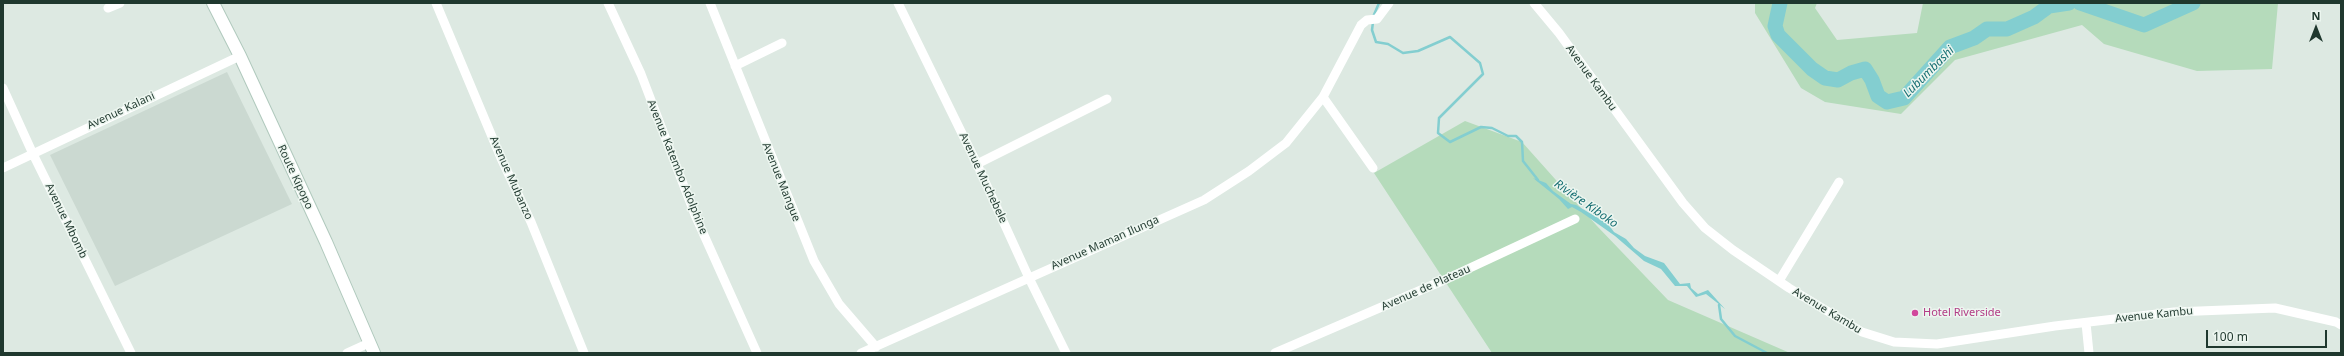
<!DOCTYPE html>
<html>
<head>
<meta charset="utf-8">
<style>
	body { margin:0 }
	#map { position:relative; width:2344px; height:356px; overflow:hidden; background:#dde9e2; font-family:"Noto Sans",sans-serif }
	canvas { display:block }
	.frame { position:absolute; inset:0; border:4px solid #1f382e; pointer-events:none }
	.north { position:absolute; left:2296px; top:8px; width:40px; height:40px; -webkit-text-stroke:3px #edf6f0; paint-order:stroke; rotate:0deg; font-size:11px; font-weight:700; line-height:16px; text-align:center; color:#1f382e }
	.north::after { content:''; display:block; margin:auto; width:14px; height:18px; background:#1f382e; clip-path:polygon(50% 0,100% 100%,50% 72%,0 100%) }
	.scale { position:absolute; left:2206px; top:330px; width:121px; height:18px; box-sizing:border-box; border:2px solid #1f382e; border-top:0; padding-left:5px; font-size:12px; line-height:14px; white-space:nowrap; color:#1f382e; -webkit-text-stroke:3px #edf6f0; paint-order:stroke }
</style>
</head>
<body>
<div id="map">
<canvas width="2344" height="356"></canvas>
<div class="frame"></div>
<div class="north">N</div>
<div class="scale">100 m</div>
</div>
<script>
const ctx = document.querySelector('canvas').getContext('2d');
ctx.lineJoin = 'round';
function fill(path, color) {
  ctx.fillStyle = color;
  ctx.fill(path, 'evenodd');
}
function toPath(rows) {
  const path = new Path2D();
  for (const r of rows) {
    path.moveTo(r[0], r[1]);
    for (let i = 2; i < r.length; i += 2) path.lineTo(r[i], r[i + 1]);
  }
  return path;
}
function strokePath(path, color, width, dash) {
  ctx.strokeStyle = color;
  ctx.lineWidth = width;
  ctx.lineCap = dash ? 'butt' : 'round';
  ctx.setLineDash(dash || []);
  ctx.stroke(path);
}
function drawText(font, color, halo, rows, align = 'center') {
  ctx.font = font + ' "Noto Sans",sans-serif';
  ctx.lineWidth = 3;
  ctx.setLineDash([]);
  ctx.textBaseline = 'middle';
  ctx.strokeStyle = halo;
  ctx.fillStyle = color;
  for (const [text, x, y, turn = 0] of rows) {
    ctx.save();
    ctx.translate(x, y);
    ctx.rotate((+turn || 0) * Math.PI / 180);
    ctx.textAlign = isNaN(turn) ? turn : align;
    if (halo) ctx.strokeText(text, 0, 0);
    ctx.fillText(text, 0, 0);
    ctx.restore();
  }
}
fill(toPath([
	[227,72,292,204,115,286,50,155]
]), '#cbd9d1');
fill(toPath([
	[1755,3,1817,3,1815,8,1837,40,1917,33,1923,3,2278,3,2272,69,2197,71,2104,44,2082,25,1955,60,1901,114,1825,102,1801,88,1755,13],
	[1465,121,1522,142,1597,226,1668,300,1790,353,1492,353,1374,173]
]), '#b5dbbb');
fill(toPath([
	[1533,178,1546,183,1553,191,1571,204,1576,205,1608,224,1614,232,1626,239,1634,248,1645,256,1664,263,1680,284,1690,283,1691,288,1698,294,1708,290,1725,309,1706,294,1696,297,1687,286,1675,286,1661,269,1644,261,1615,236,1581,212,1572,207,1568,209,1559,199]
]), '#83ced0');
strokePath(toPath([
	[1373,17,1379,3],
	[1373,22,1372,30,1376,42,1388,44,1403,53,1418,51,1450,37,1480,63,1483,74,1439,118,1438,133,1450,142,1481,127,1492,128,1508,136,1516,136,1522,142,1523,161,1538,180],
	[1719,305,1721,319,1735,336,1767,353]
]), '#83ced0', 2.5);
strokePath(toPath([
	[1780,3,1775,26,1778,35,1812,69,1825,78,1838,80,1851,73,1865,69,1872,80,1878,96,1887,102,1904,98,1950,47,1974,38,1987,29,2007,29,2034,17,2049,6,2069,3],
	[2080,3,2144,25,2193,3]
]), '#83ced0', 15);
const secondary = toPath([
	[213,3,240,56,326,242,374,353]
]);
strokePath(secondary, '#b0c9bd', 14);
strokePath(toPath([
	[436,3,501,158,531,222,584,353],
	[608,3,641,74,695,215,757,353],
	[710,3,814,261,839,304,876,347],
	[898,3,977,164,1029,278,1066,353],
	[1534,3,1559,33,1683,203,1705,228,1733,250,1789,288,1862,332,1894,342,1937,344,2055,326,2174,312,2275,308,2336,322,2341,325],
	[108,8,120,3],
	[735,66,782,43],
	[3,88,33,154,131,353],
	[1323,97,1373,168],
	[977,164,1107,99],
	[3,168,240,56],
	[1779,281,1839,182],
	[2086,323,2089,353],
	[347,353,369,343],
	[861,353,1204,200,1249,171,1286,143,1323,97,1361,25,1367,20,1377,19,1389,3],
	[1275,353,1442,281,1575,219]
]), '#fff', 9);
strokePath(secondary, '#fff', 12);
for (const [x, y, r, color] of [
	[1915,313,4,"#d1479c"]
]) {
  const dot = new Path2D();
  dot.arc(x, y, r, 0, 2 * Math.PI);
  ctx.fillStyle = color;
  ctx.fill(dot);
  strokePath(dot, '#edf6f0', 1.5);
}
drawText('11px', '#1f382e', '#edf6f0', [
	["Avenue Kambu",1591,78,54],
	["Avenue Kalani",121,111,-25],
	["Avenue Katembo Adolphine",677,167,68],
	["Route Kipopo",295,177,65],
	["Avenue Mubanzo",511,178,66],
	["Avenue Muchebele",983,178,65],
	["Avenue Mangue",781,182,68],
	["Avenue Mbomb",66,221,64],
	["Avenue Maman Ilunga",1105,243,-24],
	["Avenue de Plateau",1426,288,-24],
	["Avenue Kambu",1827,311,31],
	["Avenue Kambu",2154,315,-6]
]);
drawText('11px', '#b23c85', '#edf6f0', [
	["Hotel Riverside",1923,313]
], 'left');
drawText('italic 12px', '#197074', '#edf6f0', [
	["Lubumbashi",1929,72,-45],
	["Rivière Kiboko",1586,204,35]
]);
</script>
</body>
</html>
